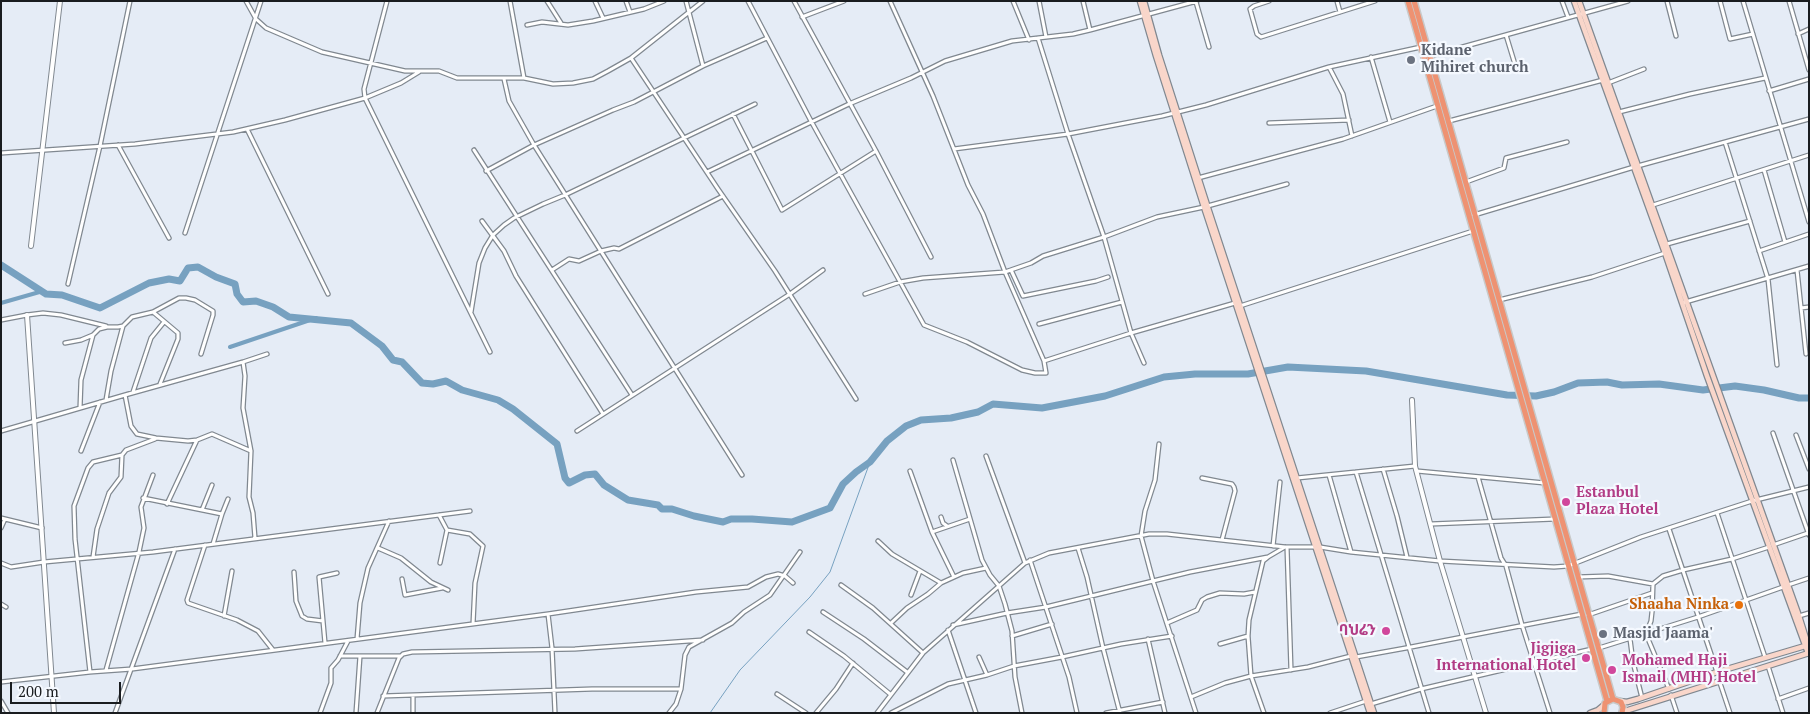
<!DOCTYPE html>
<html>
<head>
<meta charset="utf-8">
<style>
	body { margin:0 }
	#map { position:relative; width:1810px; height:714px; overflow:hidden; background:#e5ecf6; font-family:"PT Serif",serif }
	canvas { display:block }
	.frame { position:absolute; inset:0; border:2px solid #191c1f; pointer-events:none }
	.scale { position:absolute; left:10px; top:682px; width:111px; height:22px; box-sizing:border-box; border:2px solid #191c1f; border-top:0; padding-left:6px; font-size:15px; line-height:18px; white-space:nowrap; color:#191c1f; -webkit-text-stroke:4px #f5f9ff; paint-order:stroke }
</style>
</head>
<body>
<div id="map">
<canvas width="1810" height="714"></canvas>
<div class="frame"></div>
<div class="scale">200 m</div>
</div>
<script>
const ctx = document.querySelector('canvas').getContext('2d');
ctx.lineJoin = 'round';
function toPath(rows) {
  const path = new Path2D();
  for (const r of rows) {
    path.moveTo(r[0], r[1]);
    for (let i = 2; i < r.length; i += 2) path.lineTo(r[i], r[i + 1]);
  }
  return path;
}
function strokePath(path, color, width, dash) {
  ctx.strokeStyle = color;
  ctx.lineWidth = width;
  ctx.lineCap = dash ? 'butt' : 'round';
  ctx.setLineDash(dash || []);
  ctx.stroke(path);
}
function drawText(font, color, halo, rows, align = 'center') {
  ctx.font = font + ' "PT Serif","Noto Sans Ethiopic",serif';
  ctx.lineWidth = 4.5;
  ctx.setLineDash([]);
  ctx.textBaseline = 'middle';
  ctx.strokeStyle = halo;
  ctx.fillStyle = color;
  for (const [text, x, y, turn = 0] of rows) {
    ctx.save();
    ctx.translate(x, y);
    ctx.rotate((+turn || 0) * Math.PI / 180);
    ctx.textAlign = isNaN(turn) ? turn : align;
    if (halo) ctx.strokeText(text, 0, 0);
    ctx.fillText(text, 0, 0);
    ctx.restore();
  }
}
strokePath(toPath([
	[710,713,740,670,810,597,830,572,870,462]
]), '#77a1c0', 1);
strokePath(toPath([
	[1,303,43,291],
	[230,347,316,318]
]), '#77a1c0', 4);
strokePath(toPath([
	[1,265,46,294,62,295,100,308,149,283,169,279,180,281,188,268,198,267,216,277,235,284,237,294,243,302,256,301,273,307,289,317,351,323,382,346,393,360,402,362,422,383,433,384,446,381,462,390,498,400,513,409,557,444,565,478,569,483,585,475,595,474,604,485,628,500,658,505,662,509,672,509,694,516,723,522,731,519,752,519,792,522,830,508,843,484,856,472,870,462,887,441,906,426,921,420,951,418,978,412,993,404,1042,408,1105,396,1164,377,1195,374,1248,374,1288,367,1366,371,1507,395,1536,396,1554,392,1578,383,1607,382,1622,385,1659,384,1703,390,1735,386,1764,390,1799,398,1809,398]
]), '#77a1c0', 7);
const minor = toPath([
	[246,1,256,19,266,28,322,52,405,71,439,71,457,78,524,78,553,84,573,83,593,79,608,71,631,58,703,1],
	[387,1,364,89,365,98,490,352],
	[510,1,524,78],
	[547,1,561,23],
	[595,1,603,18],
	[626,1,630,12],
	[686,1,703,66],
	[748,1,811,121,924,325,967,342,1022,370,1035,373,1046,373,1044,361,1131,333,1235,303],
	[794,1,876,151,931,257],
	[890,1,933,96,968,185,983,214,1005,272,1044,361],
	[1013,1,1029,40],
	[1039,1,1046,37],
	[1083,1,1090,30],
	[1269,1,1254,6,1250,9,1257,34,1261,37,1375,1],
	[1337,1,1340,12],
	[1562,1,1568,17],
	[1667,1,1676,36],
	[1720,1,1730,39,1753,34],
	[1743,1,1809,222],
	[1789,1,1809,70],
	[1196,2,1209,47],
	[802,17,844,1],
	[527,25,542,22,568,25,593,21,644,9,664,1],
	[1798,34,1809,29],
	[1506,35,1517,71],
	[1038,38,1068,134,1104,237,1131,333,1144,363],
	[1430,56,1628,1],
	[1371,57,1390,122],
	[631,58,718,189,775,271,856,399],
	[1329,67,1343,94,1352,136],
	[504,79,509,101,534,145,742,475],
	[1608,83,1644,69],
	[1769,91,1809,79],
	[1619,112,1690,94,1765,78],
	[733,114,782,210,876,151],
	[1449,121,1603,80],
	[1269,123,1349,120],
	[247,129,328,294],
	[1725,142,1768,279,1777,365],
	[118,145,169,238],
	[954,149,1068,134,1162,116,1206,105,1329,67,1421,47],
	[474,150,632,395],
	[1,153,135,144,233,132,285,120,365,98,401,83,419,72],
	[1764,170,1785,242],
	[486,171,534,145,613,110,634,102,703,66,767,38],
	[707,172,849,104,911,78,945,61,1012,41,1073,34,1090,30,1197,1],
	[1198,178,1343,139,1437,106],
	[1466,182,1504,168,1506,158,1567,142],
	[1653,205,1809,155],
	[1474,215,1634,167,1809,119],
	[482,221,504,251,516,276,603,414],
	[185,233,261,1],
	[1667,244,1750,221],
	[1759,251,1809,234],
	[552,270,569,259,579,261,601,251,614,248,619,249,723,196],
	[1011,270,1023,296,1096,281,1108,277],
	[1797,270,1806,354],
	[68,284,100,146,130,1],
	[865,294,900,282,923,278,1005,272,1031,263,1043,256,1104,237,1157,217,1204,207,1287,184],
	[1499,300,1592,277,1665,253],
	[1682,303,1809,266],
	[1240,306,1473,231],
	[1801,308,1809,307],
	[153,312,178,333,178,339,160,384],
	[471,312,479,263,485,248,493,235,504,225,514,218,543,204,565,195,755,104],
	[1,320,27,315,43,313,61,315,106,326],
	[1039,324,1122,302],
	[65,343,81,340,93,335,99,329,107,327,118,327,123,326,132,317,153,312,179,298,186,298,195,300,213,311,213,315,201,354],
	[243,362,245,376,243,408,251,451,249,497,253,513,255,538],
	[133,392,151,338,164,322],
	[125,395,131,426,137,434,156,438,188,441,197,440,212,434,251,451],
	[106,400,111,371,123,326],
	[80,408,81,380,93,335],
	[1,431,125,395,243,362,267,354],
	[577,431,790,294,823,270],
	[1773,433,1809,535],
	[1796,435,1809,469],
	[1159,444,1155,480,1145,511,1141,536,1153,581,1196,713],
	[81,451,100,402],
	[986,456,1025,563],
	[953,460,982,560,990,575,999,586,1005,604,1012,631,1015,677,1022,713],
	[1383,469,1397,516,1407,557],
	[910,471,932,532,954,577],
	[1417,471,1545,483],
	[1356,472,1429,713],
	[1329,475,1351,552],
	[1478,477,1501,558,1506,566,1522,625,1550,713],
	[1202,478,1232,484,1234,487,1235,491,1222,540],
	[1297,478,1415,466],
	[143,498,222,514],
	[167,504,197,440],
	[202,510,212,485],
	[1717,513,1765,657],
	[439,515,447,530,470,534,483,546,475,583,473,624],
	[941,517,943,523,947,526],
	[1,518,42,528],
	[1431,524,1555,519],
	[1,528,5,519],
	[1669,529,1717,672],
	[932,532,970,519],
	[878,541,892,554,941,583],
	[213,544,222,514,228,499],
	[205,545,187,600,188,603,237,620,258,631,273,650],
	[1773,545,1808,533],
	[1273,546,1280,482],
	[1287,547,1291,670],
	[378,548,401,558,431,582,448,590],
	[1078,548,1087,577,1103,648,1120,713],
	[93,557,97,529,109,493,121,477,122,455,126,450,155,439],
	[1030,560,1069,677,1077,713],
	[1,563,11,567,44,562,153,552,470,511],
	[440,563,447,530],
	[294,572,296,601,302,616,307,619,323,621],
	[1578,577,1608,576,1653,584],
	[402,579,405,595,442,588],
	[841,585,873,608,923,653],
	[1788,585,1809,578],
	[911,595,920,571],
	[1,604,6,607],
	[823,612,864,639,907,672],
	[548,614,552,648,555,713],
	[1588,615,1652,593],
	[224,616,232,571],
	[1799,616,1809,613],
	[891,623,907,608,928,594,941,583,963,573,986,568],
	[1167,623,1197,610,1202,600,1207,597,1220,593,1244,594,1255,592],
	[953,625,1007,613,1046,607,1190,572,1268,557],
	[948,630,976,713],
	[809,632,844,656,890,694],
	[1012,636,1052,624],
	[357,639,360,603,368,568,389,521],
	[1148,639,1165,713],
	[1630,639,1633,662,1642,698],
	[325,643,319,577,337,573],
	[1220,644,1248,636],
	[1599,648,1698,617,1783,587],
	[340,656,401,656],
	[979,657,987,675],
	[1768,666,1783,713],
	[106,670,139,552,144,528,141,507,153,475],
	[90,672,75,539,74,506,88,468,93,462,122,455],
	[1719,680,1730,713],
	[1,682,90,672,132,669,548,614,696,592,748,587,766,577,778,574,785,576,793,583],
	[1669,689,1646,634,1651,621,1652,612,1653,584,1663,576,1683,570,1732,559,1769,547],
	[777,694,806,713],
	[413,695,413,713],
	[1671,695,1677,713],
	[383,696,592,689,681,689],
	[1191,697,1225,683,1251,676,1308,667,1351,656,1356,657,1406,648,1582,614],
	[1778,699,1809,688],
	[1,701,8,713],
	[1371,704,1421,689,1592,649],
	[115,713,175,549],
	[320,713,331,683,331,668,338,660,348,641],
	[356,713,360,656],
	[377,713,399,658,403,654,412,652,575,649,703,640],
	[669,713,676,704,681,689,685,655,689,647,732,623,744,612,770,595,800,552],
	[816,713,836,689,853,663],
	[877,713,923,653,1025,563,1049,553,1149,534,1167,534,1285,547,1320,547,1351,552,1440,561,1554,567,1568,566,1641,537,1752,501,1809,487],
	[891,713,948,684,987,675,1014,666,1062,657,1121,644,1172,636],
	[1106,713,1163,702],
	[1264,713,1251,676,1248,636,1249,620,1263,561,1268,557,1285,547],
	[1330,713,1366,701]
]);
const tertiary = toPath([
	[31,246,60,1],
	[27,315,54,713],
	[1412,400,1415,466,1440,561,1486,713]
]);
const secondary = toPath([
	[1140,1,1156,56,1204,207,1370,713],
	[1144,1,1159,55,1208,208,1374,713],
	[1574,1,1665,253,1707,376,1808,653],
	[1579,1,1799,616,1808,645,1808,651],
	[1619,701,1627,702,1638,699,1717,672,1805,646],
	[1622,712,1809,653],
	[1590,713,1598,710,1604,705]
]);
const trunk = toPath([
	[1408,1,1607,701],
	[1414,1,1613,699],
	[1604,713,1605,703,1613,699,1621,702,1623,707,1622,713]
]);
strokePath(minor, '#808890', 5.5);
strokePath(tertiary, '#808890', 6);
strokePath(secondary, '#808890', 7);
strokePath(trunk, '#c8c9c9', 8);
strokePath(minor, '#fff', 3);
strokePath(tertiary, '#fff', 4);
strokePath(secondary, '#f9d6ca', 4.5);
strokePath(trunk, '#ee9272', 5);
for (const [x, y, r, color] of [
	[1411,60,5,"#6b7280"],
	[1566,502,5,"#d1479c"],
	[1739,605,5,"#e8710a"],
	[1386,631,5,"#d1479c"],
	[1603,634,5,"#6b7280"],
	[1586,658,5,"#d1479c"],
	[1612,670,5,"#d1479c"]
]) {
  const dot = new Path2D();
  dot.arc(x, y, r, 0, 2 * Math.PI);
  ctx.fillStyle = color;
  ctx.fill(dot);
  strokePath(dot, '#f5f9ff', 2);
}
drawText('bold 15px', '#5b616d', '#f5f9ff', [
	["Kidane",1421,51],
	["Mihiret church",1421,68],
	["Masjid Jaama'",1613,634]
], 'left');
drawText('bold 15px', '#b23c85', '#f5f9ff', [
	["Estanbul",1576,493],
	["Plaza Hotel",1576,510],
	["ባህሬን",1376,631,"right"],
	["Jigjiga",1576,649,"right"],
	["International Hotel",1576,666,"right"],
	["Mohamed Haji",1622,661],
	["Ismail (MHI) Hotel",1622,678]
], 'left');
drawText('bold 15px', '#c56008', '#f5f9ff', [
	["Shaaha Ninka",1729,605]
], 'right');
</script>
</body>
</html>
